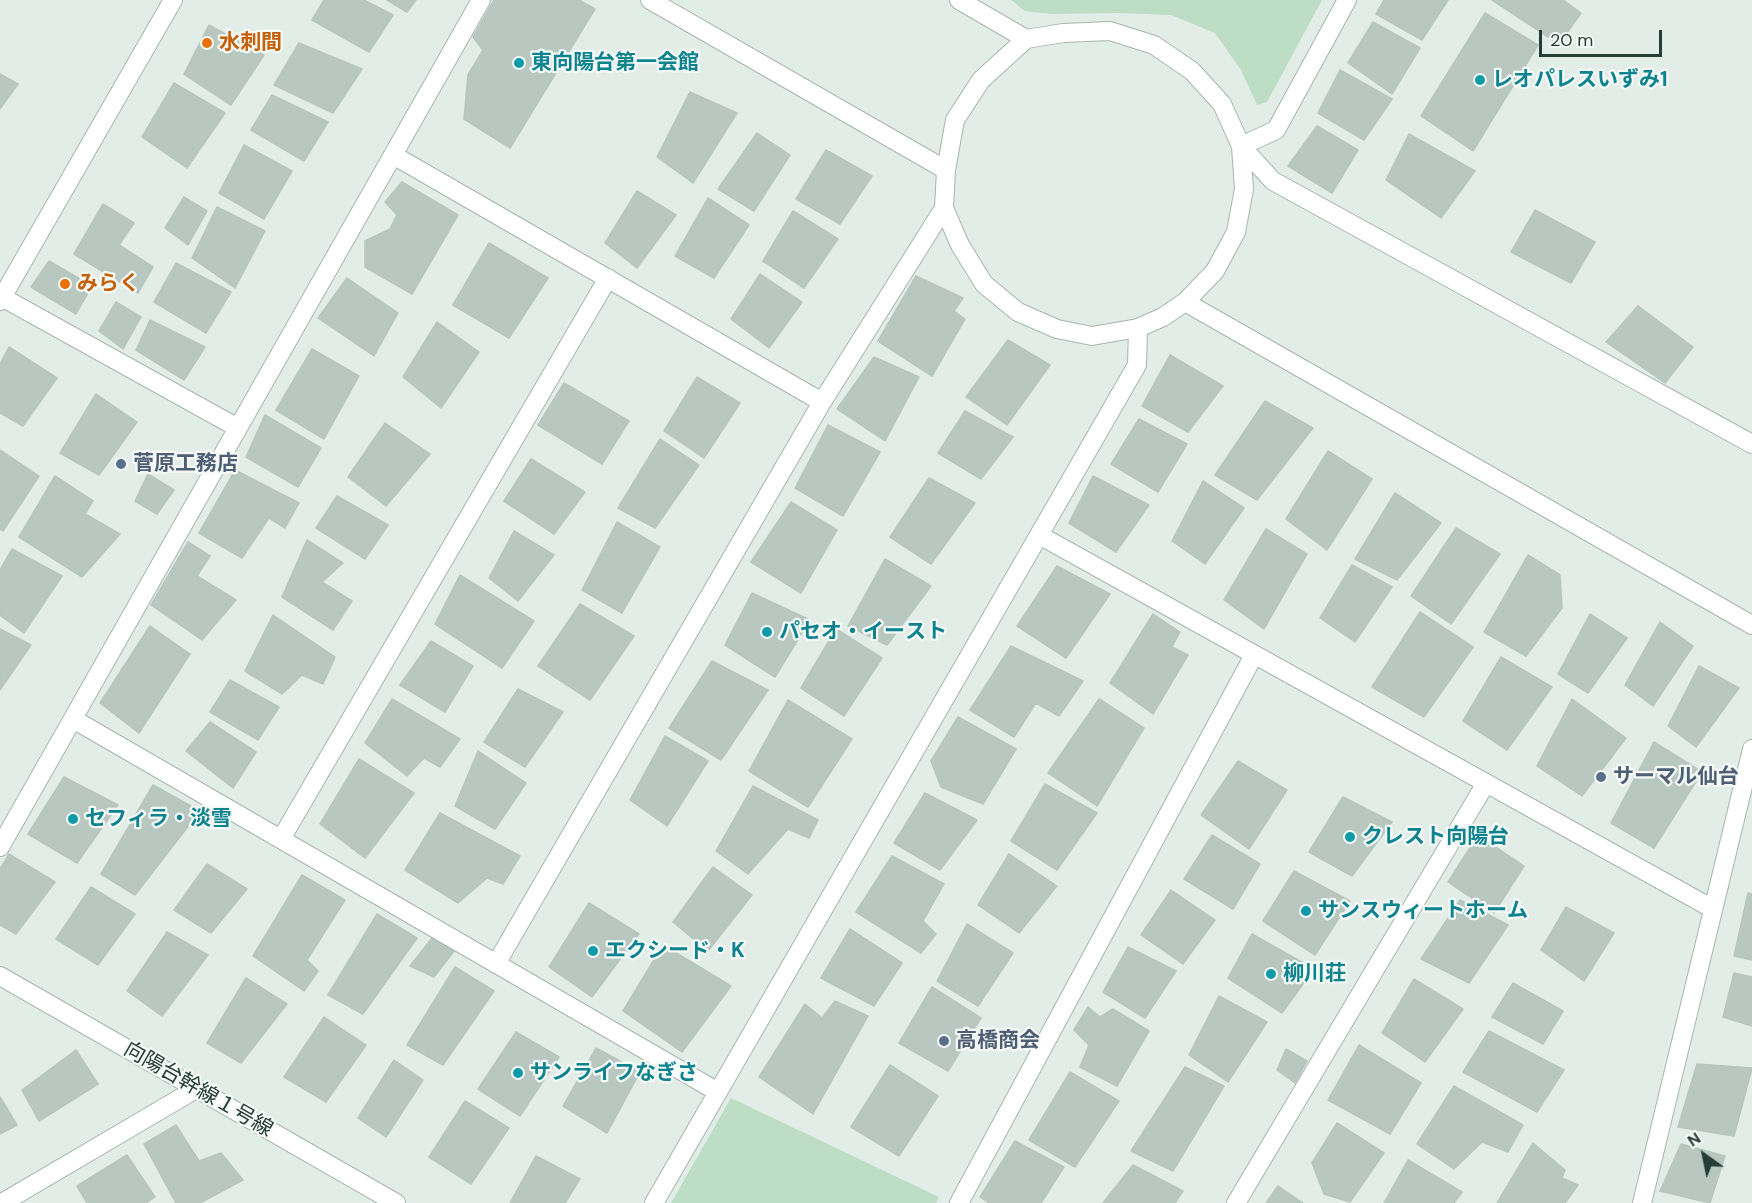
<!DOCTYPE html>
<html>
<head>
<meta charset="utf-8">
<style>
	body { margin:0 }
	#map { position:relative; width:1752px; height:1203px; overflow:hidden; background:#e3ede8; font-family:"DM Sans",sans-serif }
	canvas { display:block }
	.north { position:absolute; left:1674px; top:1125px; width:60px; height:60px; -webkit-text-stroke:4px #f4f9f6; paint-order:stroke; rotate:327deg; font-size:16px; font-weight:700; line-height:24px; text-align:center; color:#243d36 }
	.north::after { content:''; display:block; margin:auto; width:21px; height:27px; background:#243d36; clip-path:polygon(50% 0,100% 100%,50% 72%,0 100%) }
	.scale { position:absolute; left:1539px; top:30px; width:123px; height:27px; box-sizing:border-box; border:3px solid #243d36; border-top:0; padding-left:8px; font-size:18px; line-height:21px; white-space:nowrap; color:#243d36; -webkit-text-stroke:4px #f4f9f6; paint-order:stroke }
</style>
</head>
<body>
<div id="map">
<canvas width="1752" height="1203"></canvas>
<div class="north">N</div>
<div class="scale">20 m</div>
</div>
<script>
const ctx = document.querySelector('canvas').getContext('2d');
ctx.lineJoin = 'round';
function fill(path, color) {
  ctx.fillStyle = color;
  ctx.fill(path, 'evenodd');
}
function toPath(rows) {
  const path = new Path2D();
  for (const r of rows) {
    path.moveTo(r[0], r[1]);
    for (let i = 2; i < r.length; i += 2) path.lineTo(r[i], r[i + 1]);
  }
  return path;
}
function strokePath(path, color, width, dash) {
  ctx.strokeStyle = color;
  ctx.lineWidth = width;
  ctx.lineCap = dash ? 'butt' : 'round';
  ctx.setLineDash(dash || []);
  ctx.stroke(path);
}
function drawText(font, color, halo, rows, align = 'center') {
  ctx.font = font + ' "DM Sans","Noto Sans JP",sans-serif';
  ctx.lineWidth = 4.5;
  ctx.setLineDash([]);
  ctx.textBaseline = 'middle';
  ctx.strokeStyle = halo;
  ctx.fillStyle = color;
  for (const [text, x, y, turn = 0] of rows) {
    ctx.save();
    ctx.translate(x, y);
    ctx.rotate((+turn || 0) * Math.PI / 180);
    ctx.textAlign = isNaN(turn) ? turn : align;
    if (halo) ctx.strokeText(text, 0, 0);
    ctx.fillText(text, 0, 0);
    ctx.restore();
  }
}
fill(toPath([
	[1011,0,1322,0,1267,102,1257,105,1241,70,1215,33,1171,15,1117,13,1052,14,1025,11],
	[731,1098,939,1197,936,1203,671,1203]
]), '#bdddc5');
const building = toPath([
	[324,0,364,0,393,15,369,52,312,20,324,0],
	[387,0,416,0,407,12,387,0],
	[494,0,579,0,595,9,510,148,464,119,468,75,483,50,473,37,494,0],
	[1384,0,1448,0,1422,40,1376,14,1384,0],
	[1492,0,1563,0,1581,13,1559,44,1492,0],
	[1485,13,1538,45,1473,151,1421,116,1485,13],
	[1373,22,1420,48,1392,94,1348,63,1373,22],
	[209,25,264,55,231,105,184,74,209,25],
	[299,43,362,69,333,113,274,85,299,43],
	[1340,70,1392,99,1364,140,1318,113,1340,70],
	[0,74,18,84,0,109,0,74],
	[174,83,225,113,187,168,142,137,174,83],
	[690,92,737,113,693,183,657,157,690,92],
	[272,95,328,122,304,161,251,130,272,95],
	[1317,126,1358,150,1332,193,1288,166,1317,126],
	[757,133,790,155,754,211,718,189,757,133],
	[1409,134,1475,171,1441,218,1386,180,1409,134],
	[244,145,292,171,264,219,219,193,244,145],
	[826,150,872,176,840,224,796,199,826,150],
	[402,182,458,215,412,294,365,267,365,241,390,229,397,215,385,202,402,182],
	[637,191,676,215,637,268,605,243,637,191],
	[184,197,207,211,188,245,165,228,184,197],
	[708,198,749,225,714,278,675,256,708,198],
	[103,204,134,223,119,245,153,267,138,293,74,254,103,204],
	[217,207,265,231,235,288,192,258,217,207],
	[1535,210,1595,242,1571,283,1511,252,1535,210],
	[793,211,838,239,804,288,763,261,793,211],
	[489,243,548,278,509,338,453,305,489,243],
	[49,261,92,286,76,314,31,287,49,261],
	[176,263,231,292,206,333,154,302,176,263],
	[760,274,802,302,769,348,731,319,760,274],
	[916,276,963,298,954,311,965,319,932,376,878,341,916,276],
	[347,278,398,313,374,356,318,318,347,278],
	[116,302,141,317,123,349,99,331,116,302],
	[1638,306,1693,347,1665,383,1606,342,1638,306],
	[150,320,205,347,184,380,136,350,150,320],
	[437,322,479,352,441,408,403,377,437,322],
	[1008,340,1050,365,1007,425,966,397,1008,340],
	[9,347,57,378,23,426,0,413,0,364,9,347],
	[312,349,359,376,324,439,276,410,312,349],
	[1170,355,1223,386,1188,432,1142,406,1170,355],
	[874,357,919,377,885,441,837,409,874,357],
	[697,377,740,403,704,458,664,431,697,377],
	[564,383,629,421,602,464,538,425,564,383],
	[96,394,137,422,99,475,60,453,96,394],
	[1265,401,1313,428,1257,500,1215,475,1265,401],
	[965,411,1013,437,981,479,938,453,965,411],
	[265,415,321,448,298,487,246,457,265,415],
	[1139,419,1187,444,1158,492,1111,464,1139,419],
	[385,423,430,454,386,506,348,477,385,423],
	[828,425,880,452,843,516,795,488,828,425],
	[660,439,699,465,655,528,618,508,660,439],
	[0,450,39,476,3,531,0,529,0,450],
	[1328,451,1372,479,1327,550,1286,519,1328,451],
	[531,459,585,492,554,534,504,501,531,459],
	[235,470,299,503,285,528,269,518,242,558,199,533,235,470],
	[148,474,174,490,157,514,135,501,148,474],
	[55,476,93,501,85,514,120,534,82,577,19,537,55,476],
	[1093,476,1149,505,1116,552,1069,523,1093,476],
	[929,478,975,503,931,564,890,537,929,478],
	[1203,481,1244,508,1205,564,1172,541,1203,481],
	[1395,493,1441,523,1397,580,1355,559,1395,493],
	[337,496,388,525,365,559,316,528,337,496],
	[791,502,837,530,801,593,751,562,791,502],
	[617,522,660,547,622,613,582,590,617,522],
	[1456,528,1500,554,1451,624,1411,596,1456,528],
	[1266,529,1307,554,1264,629,1224,600,1266,529],
	[514,531,554,555,518,601,489,578,514,531],
	[307,540,343,563,322,582,352,601,333,630,282,597,307,540],
	[188,542,210,556,197,576,236,600,202,640,151,605,188,542],
	[12,549,62,576,24,633,0,615,0,570,12,549],
	[1528,555,1560,575,1562,608,1526,656,1484,632,1528,555],
	[885,559,931,586,887,645,848,626,885,559],
	[1352,565,1392,587,1355,642,1320,618,1352,565],
	[1057,566,1110,594,1066,658,1017,626,1057,566],
	[460,575,534,621,502,668,435,624,460,575],
	[752,593,810,620,775,677,725,645,752,593],
	[580,604,634,636,590,700,538,666,580,604],
	[1420,612,1473,647,1424,717,1372,687,1420,612],
	[1153,614,1180,632,1172,647,1188,655,1153,714,1110,683,1153,614],
	[1590,614,1627,638,1588,693,1558,674,1590,614],
	[273,615,335,657,323,684,302,675,282,694,245,671,273,615],
	[1660,622,1693,646,1653,706,1625,685,1660,622],
	[150,626,190,654,139,733,100,703,150,626],
	[0,629,31,645,0,690,0,629],
	[836,629,882,658,844,716,801,688,836,629],
	[431,641,473,666,445,712,400,685,431,641],
	[1011,646,1083,681,1059,716,1036,703,1014,737,970,710,1011,646],
	[1501,657,1552,687,1507,750,1463,721,1501,657],
	[712,661,768,690,721,760,669,728,712,661],
	[1699,666,1739,688,1696,747,1668,726,1699,666],
	[230,680,279,707,258,740,210,712,230,680],
	[518,689,563,712,525,767,484,742,518,689],
	[392,699,460,739,440,767,424,758,407,776,365,743,392,699],
	[1099,699,1144,728,1097,806,1048,773,1099,699],
	[1572,699,1626,738,1582,796,1537,766,1572,699],
	[788,700,852,739,808,807,749,771,788,700],
	[958,717,1016,749,983,804,941,787,931,761,958,717],
	[210,722,256,752,233,788,186,751,210,722],
	[665,736,708,761,667,826,630,800,665,736],
	[1654,742,1702,772,1654,848,1611,823,1654,742],
	[478,751,526,783,495,829,455,806,478,751],
	[359,759,414,793,365,858,320,824,359,759],
	[1238,761,1287,790,1249,849,1201,815,1238,761],
	[64,777,118,805,77,863,28,834,64,777],
	[1045,784,1097,813,1057,870,1011,841,1045,784],
	[153,785,200,811,135,895,101,874,153,785],
	[753,786,818,820,809,838,788,829,748,874,716,851,753,786],
	[925,793,977,820,940,870,894,843,925,793],
	[1343,797,1392,822,1352,876,1309,852,1343,797],
	[440,813,520,856,503,884,487,878,458,903,405,870,440,813],
	[1212,835,1260,864,1233,909,1184,879,1212,835],
	[1478,835,1524,866,1494,913,1448,882,1478,835],
	[9,854,55,882,16,934,0,925,0,869,9,854],
	[1009,854,1057,886,1019,933,978,905,1009,854],
	[892,856,944,884,923,921,936,934,921,953,856,912,892,856],
	[207,864,247,889,211,933,174,910,207,864],
	[713,867,752,895,708,951,673,922,713,867],
	[1294,871,1350,901,1315,955,1263,921,1294,871],
	[302,875,345,900,307,960,318,971,304,991,253,956,302,875],
	[91,887,135,914,98,965,56,939,91,887],
	[1171,890,1215,920,1183,964,1141,935,1171,890],
	[1748,893,1752,894,1752,960,1734,956,1748,893],
	[1460,900,1508,925,1469,983,1421,959,1460,900],
	[589,903,639,934,592,997,549,967,589,903],
	[1566,907,1614,933,1584,981,1541,950,1566,907],
	[377,914,417,938,363,1014,328,995,377,914],
	[967,924,1013,953,978,1006,937,981,967,924],
	[850,929,902,963,874,1006,821,978,850,929],
	[167,932,208,955,162,1016,127,991,167,932],
	[1252,934,1314,969,1282,1013,1228,978,1252,934],
	[433,937,454,951,434,977,410,966,433,937],
	[663,945,731,986,682,1052,623,1011,663,945],
	[1128,947,1176,971,1145,1018,1103,992,1128,947],
	[455,967,494,991,443,1065,407,1045,455,967],
	[1734,973,1752,977,1752,1026,1723,1017,1734,973],
	[246,978,287,1004,241,1063,207,1043,246,978],
	[1414,979,1463,1009,1425,1062,1382,1033,1414,979],
	[1513,983,1563,1011,1543,1044,1492,1017,1513,983],
	[932,987,981,1018,948,1071,899,1043,932,987],
	[1219,996,1267,1022,1228,1082,1189,1055,1219,996],
	[835,1001,868,1016,813,1114,759,1077,805,1004,822,1018,835,1001],
	[1088,1007,1100,1017,1113,1009,1149,1031,1117,1086,1080,1067,1089,1045,1074,1030,1088,1007],
	[324,1017,366,1045,326,1102,284,1077,324,1017],
	[1489,1031,1564,1070,1537,1112,1463,1072,1489,1031],
	[516,1032,559,1057,520,1116,478,1089,516,1032],
	[1359,1045,1421,1083,1390,1134,1328,1100,1359,1045],
	[596,1048,640,1072,607,1133,563,1106,596,1048],
	[1286,1049,1307,1061,1295,1083,1277,1070,1286,1049],
	[76,1050,98,1084,39,1121,22,1090,76,1050],
	[394,1060,423,1080,386,1137,358,1118,394,1060],
	[1697,1064,1752,1068,1734,1136,1678,1127,1697,1064],
	[890,1065,938,1096,899,1156,851,1127,890,1065],
	[1185,1067,1224,1086,1173,1171,1131,1151,1185,1067],
	[1070,1072,1119,1101,1075,1167,1029,1140,1070,1072],
	[1454,1086,1523,1125,1508,1152,1482,1142,1454,1169,1417,1144,1454,1086],
	[0,1097,17,1125,0,1134,0,1097],
	[465,1101,509,1128,471,1184,429,1157,465,1101],
	[1337,1123,1384,1153,1350,1202,1324,1194,1312,1163,1337,1123],
	[176,1125,199,1161,221,1153,243,1180,200,1203,176,1203,144,1144,176,1125],
	[1015,1141,1064,1167,1041,1203,989,1203,980,1197,1015,1141],
	[1533,1143,1565,1170,1562,1178,1578,1185,1565,1203,1497,1203,1533,1143],
	[1681,1144,1725,1156,1710,1203,1660,1191,1681,1144],
	[127,1155,155,1197,146,1203,87,1203,77,1186,127,1155],
	[536,1156,580,1179,565,1203,510,1203,536,1156],
	[1408,1160,1462,1192,1454,1203,1384,1203,1408,1160],
	[1133,1165,1183,1191,1175,1203,1103,1203,1133,1165],
	[1278,1186,1303,1203,1266,1203,1278,1186]
]);
fill(building, '#b9c7c1');
strokePath(building, '#b6c6bf', 1.5);
const minor = toPath([
	[650,0,946,170],
	[959,0,1026,39,1063,33,1110,31,1154,45,1192,71,1222,104,1241,146,1273,181,1752,444],
	[1026,39,981,80,955,120,946,170,944,208,960,245,984,284,1018,312,1057,329,1092,336,1138,328,1163,317,1185,302,1215,271,1236,232,1244,189,1241,146,1276,130,1347,0],
	[393,155,822,402],
	[0,296,238,428],
	[0,301,173,0],
	[1185,302,1752,625],
	[1039,535,1713,909],
	[73,719,718,1092],
	[281,839,608,278],
	[0,847,481,0],
	[496,964,822,402,944,208],
	[0,976,396,1203],
	[2,1203,196,1089],
	[654,1203,1137,365,1138,328],
	[959,1203,1254,655],
	[1236,1203,1486,783],
	[1642,1203,1752,749]
]);
strokePath(minor, '#a6b5af', 20);
strokePath(minor, '#fff', 18);
for (const [x, y, r, color] of [
	[207,43,6,"#e8710a"],
	[519,63,6,"#0f9aa8"],
	[1480,80,6,"#0f9aa8"],
	[65,284,6,"#e8710a"],
	[121,464,6,"#5c6f8a"],
	[767,632,6,"#0f9aa8"],
	[1601,777,6,"#5c6f8a"],
	[73,819,6,"#0f9aa8"],
	[1350,837,6,"#0f9aa8"],
	[1306,911,6,"#0f9aa8"],
	[593,951,6,"#0f9aa8"],
	[1271,974,6,"#0f9aa8"],
	[944,1041,6,"#5c6f8a"],
	[518,1073,6,"#0f9aa8"]
]) {
  const dot = new Path2D();
  dot.arc(x, y, r, 0, 2 * Math.PI);
  ctx.fillStyle = color;
  ctx.fill(dot);
  strokePath(dot, '#f4f9f6', 2);
}
drawText('bold 21px', '#c56008', '#f4f9f6', [
	["水刺間",219,43],
	["みらく",77,284]
], 'left');
drawText('bold 21px', '#0d838f', '#f4f9f6', [
	["東向陽台第一会館",531,63],
	["レオパレスいずみ1",1492,80],
	["パセオ・イースト",779,632],
	["セフィラ・淡雪",85,819],
	["クレスト向陽台",1362,837],
	["サンスウィートホーム",1318,911],
	["エクシード・K",605,951],
	["柳川荘",1283,974],
	["サンライフなぎさ",530,1073]
], 'left');
drawText('bold 21px', '#4e5e75', '#f4f9f6', [
	["菅原工務店",133,464],
	["サーマル仙台",1613,777],
	["高橋商会",956,1041]
], 'left');
drawText('21px', '#243d36', '#f4f9f6', [
	["向陽台幹線１号線",198,1090,30]
]);
</script>
</body>
</html>
